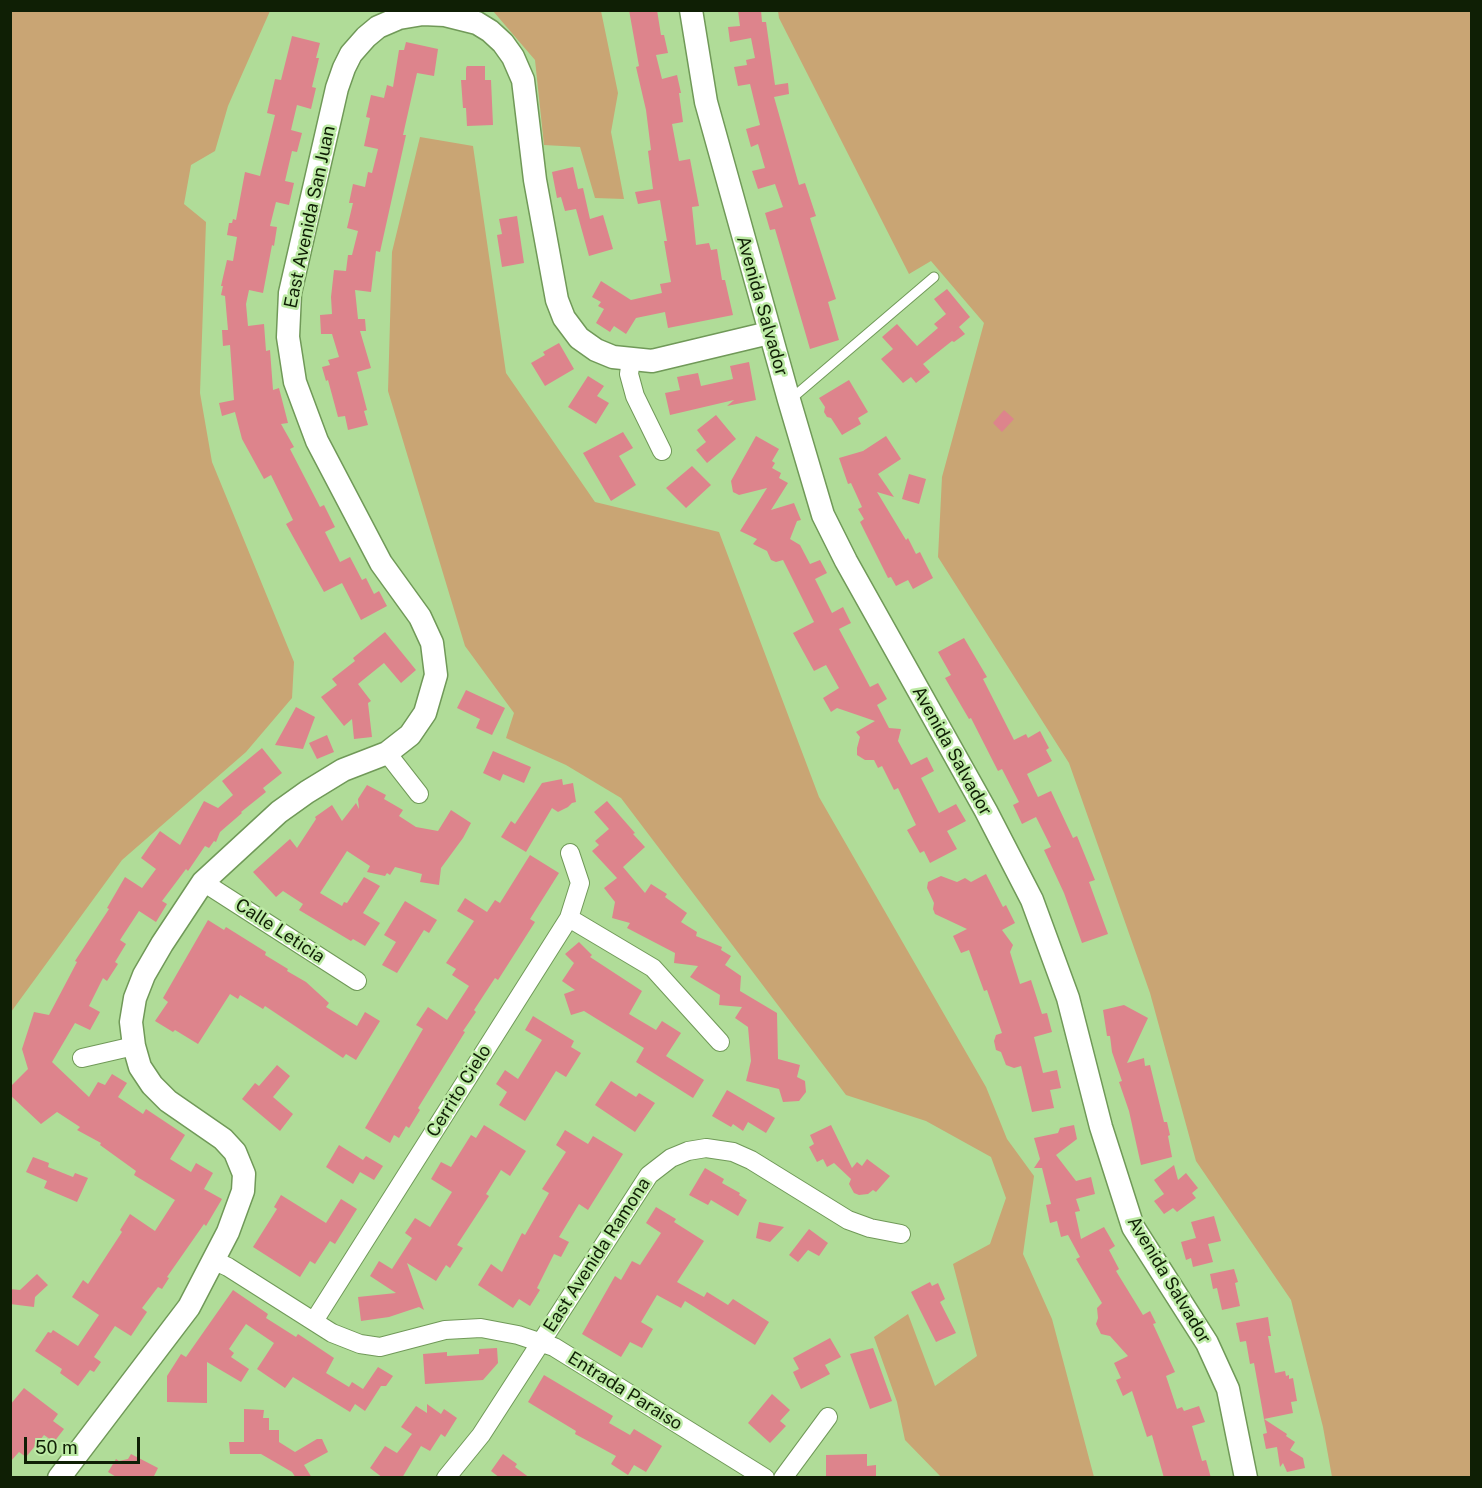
<!DOCTYPE html>
<html>
<head>
<meta charset="utf-8">
<style>
	body { margin:0 }
	#map { position:relative; width:1482px; height:1488px; overflow:hidden; background:#b0dc98; font-family:"Public Sans",sans-serif }
	canvas { display:block }
	.frame { position:absolute; inset:0; border:12px solid #0f1f05; pointer-events:none }
	.scale { position:absolute; left:24px; top:1437px; width:116px; height:27px; box-sizing:border-box; border:3px solid #0f1f05; border-top:0; padding-left:8px; font-size:18px; line-height:21px; white-space:nowrap; color:#0f1f05; -webkit-text-stroke:4px #bdeaa5; paint-order:stroke }
</style>
</head>
<body>
<div id="map">
<canvas width="1482" height="1488"></canvas>
<div class="frame"></div>
<div class="scale">50 m</div>
</div>
<script>
const ctx = document.querySelector('canvas').getContext('2d');
ctx.lineJoin = 'round';
function fill(path, color) {
  ctx.fillStyle = color;
  ctx.fill(path, 'evenodd');
}
function toPath(rows) {
  const path = new Path2D();
  for (const r of rows) {
    path.moveTo(r[0], r[1]);
    for (let i = 2; i < r.length; i += 2) path.lineTo(r[i], r[i + 1]);
  }
  return path;
}
function strokePath(path, color, width, dash) {
  ctx.strokeStyle = color;
  ctx.lineWidth = width;
  ctx.lineCap = dash ? 'butt' : 'round';
  ctx.setLineDash(dash || []);
  ctx.stroke(path);
}
function drawText(font, color, halo, rows, align = 'center') {
  ctx.font = font + ' "Public Sans",sans-serif';
  ctx.lineWidth = 5;
  ctx.setLineDash([]);
  ctx.textBaseline = 'middle';
  ctx.strokeStyle = halo;
  ctx.fillStyle = color;
  for (const [text, x, y, turn = 0] of rows) {
    ctx.save();
    ctx.translate(x, y);
    ctx.rotate((+turn || 0) * Math.PI / 180);
    ctx.textAlign = isNaN(turn) ? turn : align;
    if (halo) ctx.strokeText(text, 0, 0);
    ctx.fillText(text, 0, 0);
    ctx.restore();
  }
}
fill(toPath([
	[11,10,270,11,228,106,215,151,191,165,184,204,206,222,200,393,212,462,294,662,292,698,246,752,122,860,11,1012],
	[493,11,601,11,618,93,611,132,624,199,595,198,580,147,544,145,535,60],
	[778,11,1471,11,1471,1477,1332,1477,1323,1427,1291,1300,1196,1161,1150,993,1069,763,938,557,942,477,984,323,931,261,909,274,779,18],
	[420,137,473,146,506,373,595,502,719,532,819,797,986,1087,1007,1139,1034,1176,1023,1254,1052,1319,1094,1477,941,1477,905,1440,897,1402,874,1337,908,1314,935,1386,977,1356,953,1264,990,1244,1006,1198,991,1157,926,1121,846,1095,621,798,566,765,506,738,514,713,465,646,388,391,392,252]
]), '#c9a574');
fill(toPath([
	[629,10,657,10,661,35,664,35,668,53,656,55,662,79,677,75,681,93,679,93,683,122,672,124,679,161,690,159,699,206,692,207,696,245,709,243,711,250,717,249,722,280,725,280,733,315,668,328,665,312,636,318,626,334,614,326,610,332,596,323,604,309,598,306,601,302,592,297,601,281,631,300,662,293,660,284,671,282,664,241,667,241,660,200,638,204,635,192,653,189,648,151,651,150,646,110,636,67,639,66],
	[738,10,761,10,762,22,766,22,775,85,788,83,789,94,774,97,799,185,805,183,816,216,810,218,836,299,828,302,839,340,810,349,775,229,770,230,765,213,783,207,775,184,758,189,752,171,765,168,758,144,751,147,746,129,760,125,750,84,738,86,734,67,747,65,746,60,755,58,751,38,730,42,728,27,740,26],
	[292,36,320,43,316,58,319,58,312,87,316,88,311,109,297,105,291,130,302,133,297,152,292,151,285,181,294,183,289,205,276,202,270,226,277,227,274,246,272,245,263,293,249,290,246,304,248,326,264,324,266,351,270,350,273,390,279,388,288,423,281,424,294,447,290,449,320,507,324,505,335,527,325,532,340,562,350,557,362,580,366,578,374,594,379,591,387,606,361,620,342,583,324,592,286,524,293,520,271,475,264,479,242,439,235,412,222,416,219,403,234,400,230,345,223,346,222,330,228,330,225,296,221,295,223,286,221,286,227,260,233,261,237,237,227,235,229,223,232,223,233,219,236,220,245,172,260,176,275,115,267,113,275,79,281,80],
	[406,42,438,49,434,76,417,73,403,135,406,135,380,252,376,251,371,292,355,290,358,319,365,319,366,331,360,331,371,368,357,372,367,410,364,411,368,425,348,430,345,416,338,417,328,380,326,381,322,367,330,365,328,360,339,357,332,334,321,334,320,315,332,314,331,297,334,270,346,271,348,255,352,255,358,231,347,228,353,203,349,203,353,184,365,187,368,172,372,173,378,149,364,146,370,118,366,117,371,95,384,98,387,85,393,87,399,50,404,50],
	[467,66,485,66,485,80,491,80,493,125,467,126,466,108,463,108,461,80,466,80,466,68],
	[573,167,578,189,583,188,590,219,603,215,613,249,589,256,576,209,565,211,561,197,557,198,552,172],
	[517,216,524,263,502,267,497,235,502,234,499,219],
	[947,289,970,317,959,327,965,334,954,342,952,341,923,364,930,372,916,383,911,377,903,383,881,359,893,349,882,337,897,324,917,346,938,328,934,324,946,314,934,299],
	[559,343,574,369,545,386,531,363,545,355,543,352],
	[749,362,756,400,727,406,734,400,670,415,665,393,680,390,677,377,698,373,701,386,733,379,730,366],
	[588,376,604,386,597,396,609,403,596,424,568,407],
	[849,380,868,412,858,418,861,424,842,435,831,418,827,417,824,412,825,407,819,398],
	[1004,410,1014,419,1002,432,993,423],
	[716,415,736,439,707,463,696,450,706,442,697,430],
	[623,432,633,448,619,456,636,485,611,501,583,453],
	[756,436,779,449,772,461,775,463,772,468,781,473,779,478,788,483,771,510,794,503,801,520,797,521,790,539,800,545,810,564,820,560,827,573,815,579,832,613,843,607,851,623,839,629,870,687,878,683,887,699,877,705,889,728,901,729,898,741,911,765,927,757,934,771,921,778,939,813,956,804,966,821,947,831,957,849,930,863,924,851,920,853,907,830,916,825,898,788,894,790,882,766,878,768,874,760,865,760,857,755,857,748,860,737,856,732,875,721,837,708,831,712,823,698,839,688,826,665,814,671,793,633,814,622,783,560,776,562,771,560,767,551,753,544,757,539,740,531,767,488,739,495,733,492,731,481],
	[886,436,901,459,878,474,894,497,877,492,906,540,908,538,916,554,920,552,933,578,913,589,908,580,896,586,891,577,888,578,860,522,864,519,858,509,862,507,851,483,848,484,839,458,863,451],
	[692,466,711,485,686,508,666,488],
	[909,474,926,479,919,504,902,499],
	[385,632,416,670,401,683,384,663,358,684,371,701,368,703,372,737,354,739,352,719,344,726,321,697,337,685,332,679,355,661,353,658],
	[964,638,987,677,983,679,1014,740,1026,734,1028,738,1040,731,1049,748,1046,750,1052,761,1027,774,1038,797,1051,791,1073,838,1077,836,1095,880,1089,882,1108,934,1082,943,1064,893,1044,850,1051,847,1036,817,1022,824,1013,805,1019,802,1002,769,998,771,971,718,969,719,945,678,951,675,938,652],
	[466,690,505,708,492,735,476,728,480,719,457,708],
	[296,707,315,717,303,749,275,745],
	[327,735,334,752,317,759,309,743],
	[262,748,282,773,263,788,266,792,241,812,242,813,220,832,216,842,214,841,209,848,205,846,188,871,186,869,162,901,167,904,156,922,139,911,120,940,126,944,115,962,118,964,107,981,103,978,89,1006,100,1012,90,1030,75,1023,52,1062,89,1097,98,1082,105,1085,112,1074,127,1083,118,1097,143,1114,146,1109,185,1135,170,1159,191,1172,196,1163,213,1173,204,1189,222,1199,206,1226,204,1224,167,1277,169,1278,162,1289,158,1287,142,1308,147,1312,131,1336,115,1326,94,1357,101,1362,94,1372,90,1370,78,1386,60,1373,62,1369,35,1351,48,1332,51,1333,53,1330,78,1346,99,1315,72,1297,83,1280,88,1284,122,1232,120,1230,130,1214,155,1231,175,1200,134,1175,136,1171,100,1145,101,1143,77,1130,80,1127,57,1112,41,1124,10,1095,10,1087,28,1069,22,1049,34,1012,49,1015,77,962,75,961,109,909,107,908,125,877,142,888,156,869,141,858,160,831,180,845,204,801,218,808,233,795,222,781],
	[493,751,531,767,524,783,503,774,500,781,483,773],
	[562,779,563,785,573,783,576,802,572,803,568,807,558,812,552,808,526,852,501,837,511,821,515,824,542,783],
	[367,785,386,795,384,799,403,810,399,816,416,827,438,831,451,810,471,823,463,838,441,868,439,885,420,882,422,874,395,867,390,875,387,873,385,876,367,872,370,866,347,851,320,893,342,906,344,902,347,903,364,877,380,886,363,913,380,923,365,946,353,939,351,941,299,910,303,904,283,891,276,897,253,872,290,839,297,848,316,819,315,817,332,805,342,821,356,803,359,809,358,799],
	[607,801,635,833,633,834,645,847,623,867,645,893,651,884,667,894,665,897,687,913,681,922,697,932,696,936,722,947,721,950,731,956,725,965,741,976,740,991,777,1013,778,1059,800,1065,797,1077,805,1081,806,1092,799,1101,783,1102,779,1089,746,1081,751,1061,748,1027,735,1018,742,1007,719,1005,720,995,690,977,698,966,674,963,675,953,627,928,630,923,612,918,615,902,604,888,617,878,592,851,599,845,595,841,609,829,594,812],
	[530,855,559,873,530,919,535,922,498,980,495,978,474,1010,476,1012,463,1031,465,1032,418,1108,420,1110,409,1128,406,1126,399,1138,394,1135,390,1143,365,1128,423,1029,416,1025,428,1007,447,1020,469,986,452,975,456,969,446,963,474,921,457,911,465,898,487,912,495,900,500,903],
	[986,874,1003,907,1006,905,1015,923,1002,930,1013,945,1010,952,1020,984,1031,980,1042,1014,1047,1013,1052,1032,1034,1037,1043,1073,1057,1070,1061,1088,1050,1090,1054,1108,1032,1112,1021,1066,1014,1068,1006,1065,1001,1052,996,1050,994,1041,996,1035,1002,1033,987,990,984,991,969,950,961,953,953,936,967,929,935,914,933,909,934,903,927,888,928,882,941,876,957,882,965,878,971,882],
	[405,901,437,920,429,933,424,930,397,973,382,965,396,942,384,935],
	[208,920,224,930,226,927,266,952,265,955,288,969,287,971,306,982,329,1003,326,1007,357,1026,365,1012,380,1021,356,1060,346,1054,343,1058,265,1006,263,1009,240,995,238,999,230,994,198,1044,175,1030,173,1032,155,1021,168,1002,163,998],
	[579,942,592,955,590,957,642,991,629,1014,656,1030,662,1021,681,1033,666,1056,704,1080,693,1098,636,1062,644,1048,584,1011,571,1015,564,994,575,990,562,981,574,963,565,954],
	[1124,1005,1148,1018,1127,1063,1144,1058,1145,1066,1150,1065,1164,1122,1167,1122,1170,1135,1168,1136,1172,1157,1141,1165,1129,1111,1119,1082,1122,1081,1112,1052,1110,1036,1107,1036,1103,1010],
	[533,1016,574,1041,571,1047,581,1053,566,1077,556,1071,525,1121,499,1105,507,1092,496,1084,505,1070,518,1079,542,1040,525,1030],
	[277,1065,290,1076,273,1097,293,1114,280,1131,242,1099,255,1083,259,1086],
	[611,1081,636,1097,639,1093,655,1103,635,1132,595,1105],
	[727,1090,775,1118,766,1133,748,1122,743,1131,733,1124,731,1127,712,1116],
	[484,1125,526,1151,510,1176,501,1170,486,1194,489,1196,457,1245,463,1248,450,1268,446,1265,436,1281,407,1263,424,1310,419,1307,389,1317,361,1321,358,1297,396,1293,370,1276,379,1261,392,1269,412,1238,405,1233,415,1218,430,1227,452,1192,431,1179,441,1162,451,1167,471,1135,476,1138],
	[831,1125,852,1168,857,1162,862,1166,867,1159,890,1176,876,1192,873,1190,868,1194,859,1195,854,1193,849,1184,851,1179,834,1163,827,1167,823,1159,817,1162,809,1147,814,1144,810,1135],
	[1074,1125,1077,1139,1056,1155,1076,1181,1091,1177,1095,1194,1076,1199,1080,1211,1075,1212,1081,1239,1104,1227,1115,1246,1109,1250,1119,1269,1116,1271,1143,1315,1150,1311,1156,1323,1153,1324,1175,1372,1166,1376,1177,1409,1182,1407,1184,1411,1199,1406,1205,1422,1192,1426,1202,1461,1206,1460,1211,1478,1164,1478,1152,1435,1147,1437,1132,1391,1123,1396,1116,1380,1121,1378,1114,1363,1128,1356,1110,1336,1101,1334,1096,1324,1098,1318,1097,1308,1102,1303,1076,1259,1080,1257,1068,1235,1061,1237,1057,1221,1050,1223,1046,1205,1051,1204,1042,1168,1034,1168,1040,1159,1034,1138,1058,1133,1060,1128],
	[565,1130,588,1144,593,1136,623,1154,588,1210,579,1204,559,1237,569,1242,561,1257,554,1254,537,1288,540,1290,530,1306,519,1299,513,1308,478,1285,491,1264,502,1272,522,1233,525,1235,549,1193,542,1189,566,1152,556,1145],
	[339,1145,363,1160,366,1156,383,1166,374,1180,360,1172,353,1184,326,1167],
	[33,1157,49,1163,48,1167,73,1177,75,1173,88,1178,77,1202,44,1188,47,1181,26,1172],
	[1174,1165,1178,1180,1186,1173,1198,1188,1192,1193,1196,1198,1177,1212,1173,1208,1164,1214,1154,1201,1164,1194,1154,1180],
	[705,1168,724,1179,722,1183,740,1193,739,1195,747,1200,738,1216,711,1200,708,1205,689,1195],
	[281,1195,326,1223,341,1199,357,1209,335,1244,330,1241,315,1264,310,1261,300,1277,253,1247,277,1209,274,1207],
	[656,1207,676,1219,674,1222,704,1241,677,1282,704,1297,707,1292,728,1305,733,1299,769,1322,755,1345,685,1301,681,1308,657,1295,641,1322,653,1329,642,1348,630,1342,621,1357,582,1334,615,1276,621,1280,632,1261,640,1265,661,1233,646,1223],
	[1214,1216,1221,1241,1208,1244,1213,1262,1193,1267,1191,1258,1186,1260,1181,1242,1196,1238,1191,1222],
	[759,1222,784,1227,770,1242,756,1238],
	[809,1229,828,1243,819,1256,808,1250,798,1262,789,1255],
	[1234,1269,1238,1282,1235,1283,1240,1306,1222,1310,1217,1288,1213,1289,1210,1274],
	[37,1274,48,1285,35,1297,34,1307,10,1304,10,1289,20,1290],
	[930,1282,932,1286,938,1283,945,1299,940,1302,956,1333,936,1342,911,1292],
	[233,1290,268,1314,266,1318,296,1337,298,1334,334,1358,326,1373,349,1387,352,1382,363,1389,378,1367,393,1376,386,1386,381,1386,365,1411,355,1404,350,1412,293,1377,285,1388,257,1369,274,1343,246,1324,229,1349,234,1353,231,1357,249,1369,241,1382,207,1362,207,1403,167,1402,167,1376,181,1354,186,1357],
	[1268,1317,1271,1336,1268,1336,1275,1373,1285,1371,1286,1376,1289,1375,1289,1379,1293,1378,1297,1401,1291,1402,1293,1413,1264,1419,1254,1363,1250,1364,1246,1341,1240,1342,1236,1323],
	[830,1338,841,1357,825,1365,830,1374,801,1389,793,1372,799,1369,793,1358],
	[497,1348,498,1363,483,1380,425,1384,423,1354,447,1352,447,1356,479,1354,479,1349],
	[873,1348,892,1401,870,1409,850,1354],
	[544,1375,613,1416,609,1423,630,1435,634,1429,662,1446,646,1472,634,1465,628,1475,611,1464,616,1456,575,1434,576,1431,528,1402],
	[24,1388,58,1414,53,1421,64,1429,54,1442,44,1435,26,1457,19,1452,10,1462,10,1405],
	[772,1394,790,1410,780,1421,786,1426,770,1443,748,1423],
	[427,1404,441,1414,444,1409,457,1418,445,1437,441,1434,430,1451,421,1446,402,1478,383,1478,370,1468,385,1446,397,1453,412,1434,401,1427,416,1406,427,1413],
	[244,1409,264,1410,263,1418,269,1418,269,1430,279,1430,279,1442,295,1452,317,1439,322,1439,328,1452,304,1465,312,1478,296,1478,292,1472,261,1454,230,1454,229,1442,244,1442],
	[1264,1419,1287,1434,1286,1436,1295,1442,1290,1450,1303,1458,1305,1468,1287,1472,1283,1463,1280,1467,1277,1447,1266,1449,1263,1434,1267,1433],
	[131,1454,158,1468,153,1478,118,1478,108,1472,116,1459,119,1461,128,1459],
	[503,1454,517,1464,515,1467,530,1478,500,1478,491,1471],
	[867,1454,867,1466,876,1465,876,1478,826,1478,826,1455]
]), '#dd848c');
const service = toPath([
	[791,399,934,277]
]);
const minor = toPath([
	[631,360,629,374,635,396,662,451],
	[387,753,419,794],
	[203,882,357,981],
	[569,918,653,968,720,1042],
	[82,1058,134,1046],
	[213,1260,228,1267,332,1333,360,1344,380,1347,445,1330,481,1328,518,1335,554,1347,765,1478],
	[314,1321,569,918,580,883,570,853],
	[446,1478,481,1435,649,1175,671,1158,688,1151,706,1148,733,1152,751,1160,848,1220,870,1228,901,1234],
	[783,1478,828,1417]
]);
const tertiary = toPath([
	[691,10,706,102,789,400,823,515,846,561,986,811,1032,900,1068,998,1101,1127,1133,1227,1207,1343,1228,1389,1246,1478],
	[59,1478,189,1307,228,1232,243,1191,244,1174,235,1152,223,1139,168,1101,152,1085,140,1067,134,1046,131,1022,135,998,144,975,162,944,203,882,279,812,307,792,343,770,387,753,410,735,425,713,436,675,432,643,420,617,381,563,317,441,295,382,288,337,290,293,337,88,344,68,351,54,366,37,378,27,399,18,423,14,445,15,477,23,490,31,503,43,513,57,523,80,535,180,557,300,564,318,579,338,596,350,613,357,652,361,769,333]
]);
strokePath(service, '#709958', 11);
strokePath(minor, '#709958', 20);
strokePath(tertiary, '#709958', 25);
strokePath(service, '#fff', 9);
strokePath(minor, '#fff', 18);
strokePath(tertiary, '#fff', 22);
drawText('18px', '#0f1f05', '#bdeaa5', [
	["East Avenida San Juan",310,217,-78],
	["Avenida Salvador",762,306,74],
	["Avenida Salvador",952,751,61],
	["Calle Leticia",280,931,33],
	["Cerrito Cielo",459,1091,-58],
	["East Avenida Ramona",597,1255,-57],
	["Avenida Salvador",1169,1280,59],
	["Entrada Paraiso",625,1391,32]
]);
</script>
</body>
</html>
